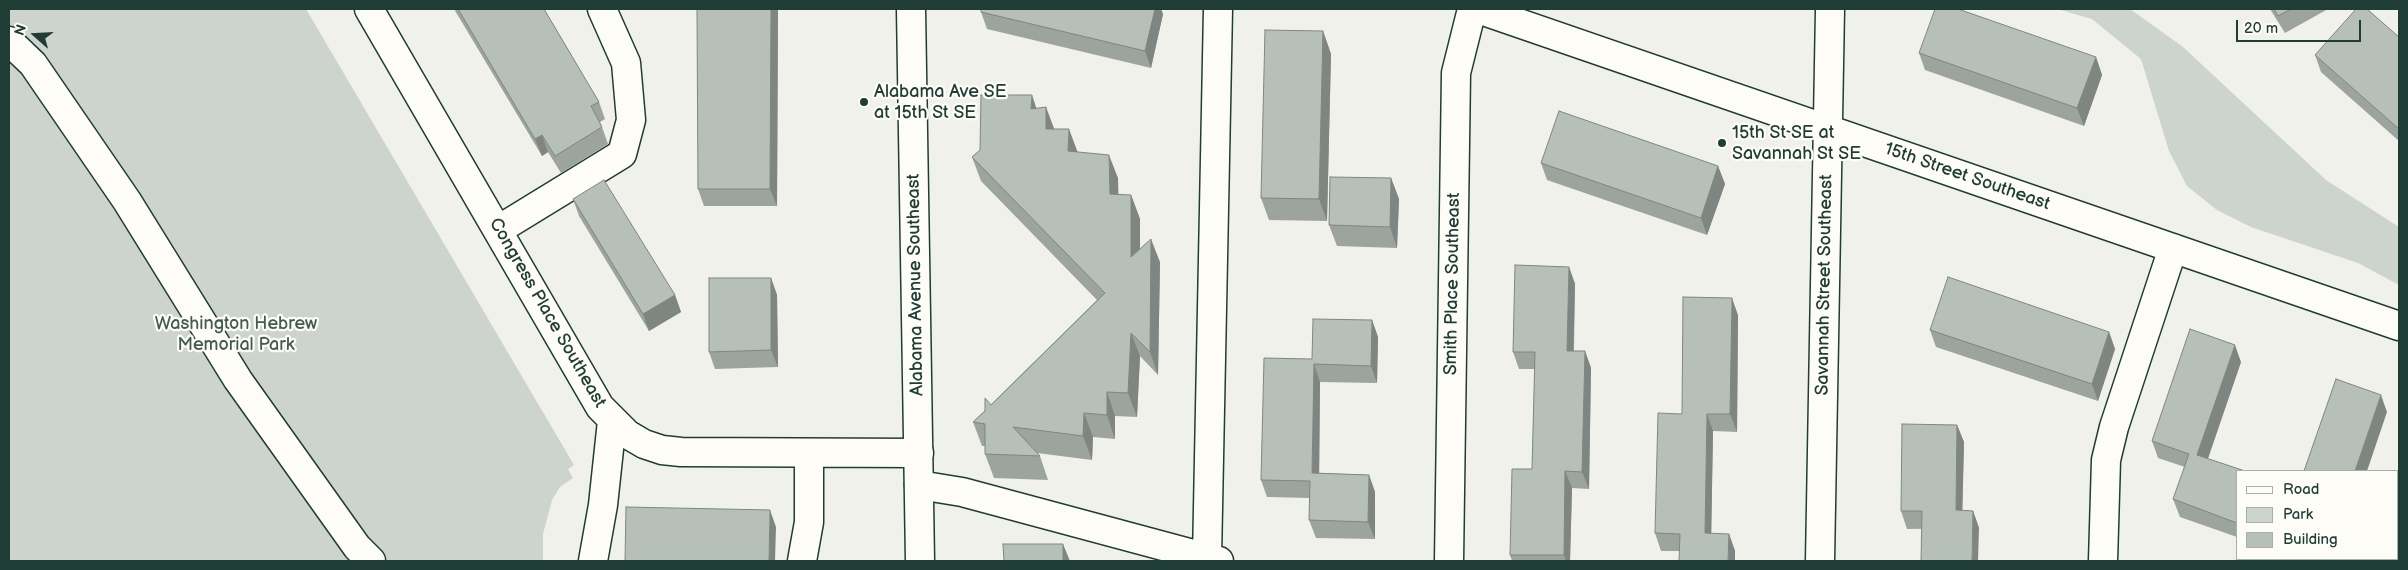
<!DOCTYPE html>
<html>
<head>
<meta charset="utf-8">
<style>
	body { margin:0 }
	#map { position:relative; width:2408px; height:570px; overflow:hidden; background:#f0f1eb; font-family:"Balsamiq Sans",sans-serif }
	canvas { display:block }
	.frame { position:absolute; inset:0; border:10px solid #1f3d34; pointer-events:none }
	.legend { position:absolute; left:2236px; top:470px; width:162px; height:90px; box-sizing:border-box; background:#fdfcf7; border:1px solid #a4b0a9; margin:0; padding:6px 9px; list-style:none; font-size:15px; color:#1f3d34 }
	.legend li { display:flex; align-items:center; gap:10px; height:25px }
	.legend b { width:25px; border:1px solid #a4b0a9 }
	.north { position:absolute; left:10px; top:10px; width:50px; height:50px; -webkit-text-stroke:4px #fdfcf7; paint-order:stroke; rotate:289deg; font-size:14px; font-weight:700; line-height:20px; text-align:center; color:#1f3d34 }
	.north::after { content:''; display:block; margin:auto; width:18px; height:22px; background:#1f3d34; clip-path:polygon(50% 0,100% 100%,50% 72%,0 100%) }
	.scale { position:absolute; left:2236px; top:20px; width:125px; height:22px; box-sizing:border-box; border:2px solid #1f3d34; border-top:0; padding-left:6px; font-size:15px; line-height:18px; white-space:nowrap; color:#1f3d34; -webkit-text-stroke:4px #fdfcf7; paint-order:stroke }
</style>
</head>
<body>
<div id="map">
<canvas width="2408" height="570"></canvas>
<div class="frame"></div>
<ul class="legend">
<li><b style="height:6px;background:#fdfcf7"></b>Road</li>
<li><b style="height:14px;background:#cdd3cd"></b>Park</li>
<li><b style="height:14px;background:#b6bfb8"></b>Building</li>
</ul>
<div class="north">N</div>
<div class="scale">20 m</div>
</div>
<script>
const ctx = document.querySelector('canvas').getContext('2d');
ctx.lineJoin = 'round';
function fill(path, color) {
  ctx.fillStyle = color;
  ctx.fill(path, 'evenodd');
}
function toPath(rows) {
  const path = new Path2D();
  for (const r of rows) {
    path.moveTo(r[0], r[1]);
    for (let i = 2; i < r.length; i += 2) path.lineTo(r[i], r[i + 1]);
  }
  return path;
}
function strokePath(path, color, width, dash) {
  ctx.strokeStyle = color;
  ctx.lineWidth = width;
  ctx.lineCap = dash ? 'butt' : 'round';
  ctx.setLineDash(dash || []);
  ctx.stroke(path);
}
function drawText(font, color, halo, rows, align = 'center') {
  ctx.font = font + ' "Balsamiq Sans",sans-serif';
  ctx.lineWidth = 4.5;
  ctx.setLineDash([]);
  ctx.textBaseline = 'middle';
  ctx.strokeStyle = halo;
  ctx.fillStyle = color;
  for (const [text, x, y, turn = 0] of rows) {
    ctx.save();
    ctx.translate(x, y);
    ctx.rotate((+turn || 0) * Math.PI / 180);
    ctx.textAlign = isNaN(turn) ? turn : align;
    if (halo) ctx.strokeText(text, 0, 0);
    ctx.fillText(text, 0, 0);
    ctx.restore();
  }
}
fill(toPath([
	[9,9,306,9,574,465,568,469,573,478,560,487,552,500,543,534,543,561,9,561],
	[2057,9,2130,9,2183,47,2326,180,2399,227,2399,285,2358,263,2251,227,2217,210,2187,186,2169,151,2141,59,2092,19]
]), '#cdd3cd');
const minor = toPath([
	[369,9,600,407,627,434,644,444,662,450,681,452,919,453],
	[1478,9,2399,326],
	[9,41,33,64,127,201,238,380,357,547,371,561],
	[498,230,622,154,631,120,626,63,602,9],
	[919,485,962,492,1219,561],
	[1207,558,1218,9],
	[593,561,603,505,612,421],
	[802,561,809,522,809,453],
	[1449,561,1456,73,1472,9],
	[1820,561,1830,9],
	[2103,561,2106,460,2114,427,2173,248]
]);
const major = toPath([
	[911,9,920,561]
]);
strokePath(minor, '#1f3d34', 31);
strokePath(major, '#1f3d34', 31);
strokePath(minor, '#fdfcf7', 28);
strokePath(major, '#fdfcf7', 28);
fill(toPath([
	[454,9,544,9,599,102,605,119,600,122,602,127,608,144,561,173,548,152,542,156],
	[778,9,777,206,704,206,698,189],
	[1161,9,1163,14,1151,68,987,29,981,12],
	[2270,9,2328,9,2285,33],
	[1323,31,1331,54,1327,221,1269,220,1261,198],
	[2399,37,2399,141,2321,72,2315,55],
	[1919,53,2096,57,2102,75,2084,126,1925,70],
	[1036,108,1054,129,1077,152,1118,178,1118,195,1131,195,1140,219,1140,249,1160,262,1158,375,1140,356,1137,417,1115,416,1115,439,1093,437,1092,460,1037,453,1040,456,1048,480,994,478,985,454,985,446,982,446,973,422,1097,300,981,181,972,157,980,150],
	[1541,163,1718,166,1725,184,1707,235,1547,180],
	[1391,178,1399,199,1397,248,1337,246,1329,225],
	[573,199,675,295,681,312,649,331,579,216],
	[1569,267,1575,284,1574,351,1585,351,1591,368,1589,489,1572,488,1570,561,1512,561,1510,555,1532,469,1535,369,1519,369,1513,352],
	[771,278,777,295,778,367,715,369,709,352],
	[1738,315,1737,432,1713,431,1711,534,1729,534,1735,551,1661,551,1655,533],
	[1372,320,1378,337,1377,383,1320,382,1319,473,1369,475,1375,492,1375,539,1316,538,1309,520,1310,498,1267,497,1261,480,1312,359],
	[1930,330,2109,332,2115,349,2098,401,1936,347],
	[2241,362,2208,459,2237,471,2237,537,2180,517,2173,499,2185,467,2158,458,2152,441],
	[1957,425,1964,442,1962,510,1973,511,1979,528,1907,529,1901,511]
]), '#9da49e');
fill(toPath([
	[771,9,778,9,777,206,770,189],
	[1155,9,1161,9,1163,14,1151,68,1145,51],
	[1323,31,1331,54,1327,221,1319,199],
	[2096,57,2102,75,2084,126,2077,108],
	[1032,95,1040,119,1031,109],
	[1046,107,1055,131,1046,129],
	[1069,129,1078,153,1068,151],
	[542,135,548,152,542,156,535,139],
	[1109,155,1118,178,1119,218,1110,194],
	[1718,166,1725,184,1707,235,1701,218],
	[1391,178,1399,199,1397,248,1390,227],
	[1131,195,1140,219,1140,281,1131,257],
	[1151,239,1160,262,1158,375,1150,352],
	[1569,267,1575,284,1573,368,1567,351],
	[771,278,777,295,778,367,771,350],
	[675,295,681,312,649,331,643,314],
	[1732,298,1738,315,1737,432,1730,414],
	[1372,320,1378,337,1377,383,1371,366],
	[2109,332,2115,349,2098,401,2092,384],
	[1131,333,1140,356,1137,417,1128,393],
	[2235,345,2241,362,2203,472,2197,455],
	[1585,351,1591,368,1589,489,1582,472],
	[1314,364,1320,382,1319,490,1312,473],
	[1107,392,1115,416,1115,439,1107,415],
	[2381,395,2387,412,2367,471,2355,471],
	[1084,413,1093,437,1092,460,1083,436],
	[1707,414,1713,431,1711,551,1705,533],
	[1957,425,1964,442,1962,528,1956,510],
	[1565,471,1572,488,1570,561,1566,561,1564,555],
	[1369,475,1375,492,1375,539,1368,522],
	[770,510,776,527,775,561,769,561],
	[1973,511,1979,528,1978,561,1972,561],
	[1729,534,1735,551,1735,561,1728,561],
	[1063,544,1070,561,1063,561]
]), '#7f8681');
const building = toPath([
	[458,9,544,9,599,102,591,106,602,127,555,156,542,135,535,139,458,9],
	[697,9,771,9,770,189,698,189,697,9],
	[981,9,1155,9,1145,51,981,12,981,9],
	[1935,9,1958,9,2096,57,2077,108,1919,53,1935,9],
	[2274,9,2291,9,2278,16,2274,9],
	[2356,9,2367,9,2399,37,2399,129,2315,55,2356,9],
	[1265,30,1323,31,1319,199,1261,198,1265,30],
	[981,95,1032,95,1031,109,1046,107,1046,129,1069,129,1068,151,1109,155,1110,194,1131,195,1131,257,1151,239,1150,352,1131,333,1128,393,1107,392,1107,415,1084,413,1083,436,1013,427,1040,456,985,454,985,424,973,422,985,411,985,398,991,405,1105,293,972,157,980,150,981,95],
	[1559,111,1718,166,1701,218,1541,163,1559,111],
	[1330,177,1391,178,1390,227,1329,225,1330,177],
	[604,180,675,295,643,314,573,199,604,180],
	[1515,265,1569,267,1567,351,1585,351,1582,472,1565,471,1564,555,1510,555,1512,469,1532,469,1535,352,1513,352,1515,265],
	[1948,277,2109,332,2092,384,1930,330,1948,277],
	[709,278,771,278,771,350,709,352,709,278],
	[1683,297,1732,298,1730,414,1707,414,1705,533,1729,534,1728,561,1679,561,1680,534,1655,533,1658,413,1682,414,1683,297],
	[1313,319,1372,320,1371,366,1314,364,1312,473,1369,475,1368,522,1309,520,1310,481,1261,480,1264,358,1312,359,1313,319],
	[2190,329,2235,345,2197,455,2245,471,2237,471,2237,523,2173,499,2189,454,2152,441,2190,329],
	[2336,379,2381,395,2355,471,2304,471,2336,379],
	[1902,424,1957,425,1956,510,1973,511,1972,561,1921,561,1922,511,1901,511,1902,424],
	[626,507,770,510,769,561,625,561,626,507],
	[1003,544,1063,544,1063,561,1004,561,1003,544]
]);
fill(building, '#b6bfb8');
strokePath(building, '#7f8681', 1);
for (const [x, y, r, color] of [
	[864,102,5,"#1f3d34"],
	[1722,143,5,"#1f3d34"]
]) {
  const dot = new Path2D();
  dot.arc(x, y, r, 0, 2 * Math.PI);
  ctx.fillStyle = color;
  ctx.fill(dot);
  strokePath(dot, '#fdfcf7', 2);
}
drawText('18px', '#1f3d34', '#fdfcf7', [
	["Alabama Ave SE",874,92],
	["at 15th St SE",874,113],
	["15th St SE at",1732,133],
	["Savannah St SE",1732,154]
], 'left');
drawText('18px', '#1f3d34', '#fdfcf7', [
	["15th Street Southeast",1967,177,19],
	["Smith Place Southeast",1453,284,-89],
	["Alabama Avenue Southeast",916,285,-91],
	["Savannah Street Southeast",1825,285,-89],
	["Congress Place Southeast",547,313,60]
]);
drawText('18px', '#425b53', '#fdfcf7', [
	["Washington Hebrew",236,324],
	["Memorial Park",236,345]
]);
</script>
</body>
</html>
